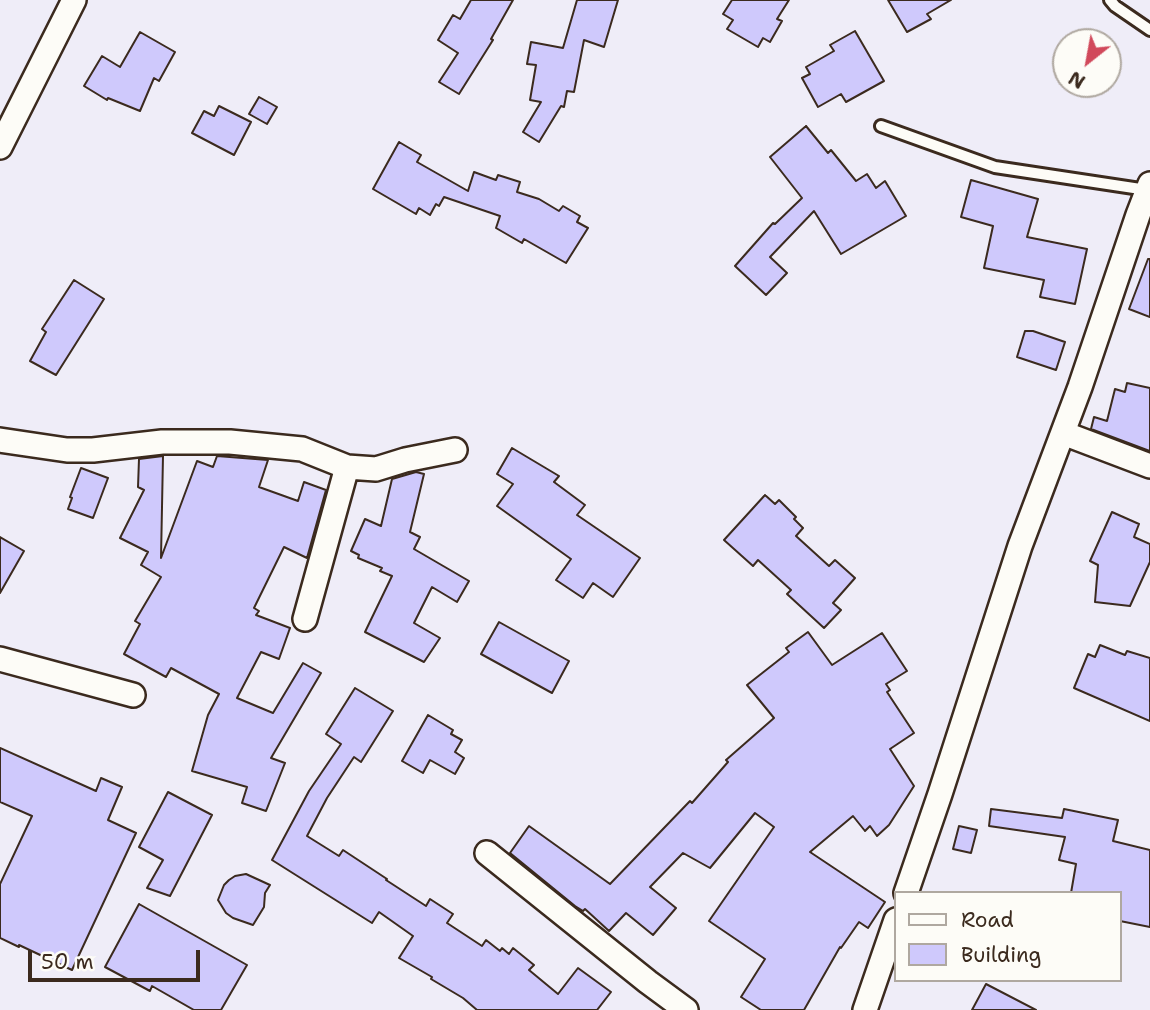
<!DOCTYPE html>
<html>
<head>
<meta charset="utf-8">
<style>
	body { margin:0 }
	#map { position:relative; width:1150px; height:1010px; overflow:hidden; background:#efedf8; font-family:"Shantell Sans",sans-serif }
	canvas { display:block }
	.legend { position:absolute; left:894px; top:891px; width:228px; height:91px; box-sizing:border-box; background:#fdfcf7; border:2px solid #afa8a0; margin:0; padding:9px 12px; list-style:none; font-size:21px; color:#3b2a1e }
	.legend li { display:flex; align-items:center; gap:14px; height:35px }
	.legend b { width:35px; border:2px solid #afa8a0 }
	.north { position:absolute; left:1052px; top:28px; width:70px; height:70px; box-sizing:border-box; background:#fdfcf7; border:2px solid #afa8a0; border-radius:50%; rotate:211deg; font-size:19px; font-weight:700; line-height:28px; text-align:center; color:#3b2a1e }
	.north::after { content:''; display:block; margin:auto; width:24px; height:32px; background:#d1495b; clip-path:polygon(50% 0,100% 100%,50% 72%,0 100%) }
	.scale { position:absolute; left:28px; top:950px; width:172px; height:32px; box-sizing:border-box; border:4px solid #3b2a1e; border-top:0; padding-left:9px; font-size:21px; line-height:24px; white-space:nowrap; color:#3b2a1e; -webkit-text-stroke:5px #fdfcf7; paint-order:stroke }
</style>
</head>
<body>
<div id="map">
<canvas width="1150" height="1010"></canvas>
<ul class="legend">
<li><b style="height:9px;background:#fdfcf7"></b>Road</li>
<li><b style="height:19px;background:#cfc9fc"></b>Building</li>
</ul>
<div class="north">N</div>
<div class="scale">50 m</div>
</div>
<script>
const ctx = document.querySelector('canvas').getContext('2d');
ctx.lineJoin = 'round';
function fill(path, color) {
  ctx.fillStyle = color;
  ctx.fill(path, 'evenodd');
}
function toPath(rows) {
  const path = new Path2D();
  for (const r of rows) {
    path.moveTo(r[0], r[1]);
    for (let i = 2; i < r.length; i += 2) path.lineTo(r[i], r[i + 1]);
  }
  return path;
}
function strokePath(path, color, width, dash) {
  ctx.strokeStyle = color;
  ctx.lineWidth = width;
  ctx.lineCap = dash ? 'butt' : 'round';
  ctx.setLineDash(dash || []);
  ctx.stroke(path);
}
const building = toPath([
	[471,0,513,0,491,39,493,40,459,94,439,82,458,53,438,40,453,15,460,19,471,0],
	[577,0,618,0,604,47,584,40,574,92,567,91,564,107,561,106,539,142,523,132,541,102,530,100,536,65,527,64,531,42,563,48,577,0],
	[732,0,789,0,777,19,782,21,770,42,763,38,758,47,727,29,733,20,723,14,732,0],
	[888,0,951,0,927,14,931,19,907,32,888,0],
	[855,31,884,81,846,102,841,94,818,107,802,78,810,74,806,67,834,51,830,45,855,31],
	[140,32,175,52,159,81,154,78,140,111,108,98,107,100,84,86,102,56,120,67,140,32],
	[259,97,277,107,267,124,249,114,259,97],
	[219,106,251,122,234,155,192,133,204,111,214,116,219,106],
	[806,126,828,153,831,150,856,181,867,174,876,188,885,181,906,216,841,254,814,211,770,257,787,273,766,295,735,266,773,223,775,224,802,198,770,157,806,126],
	[399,142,421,155,417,162,468,191,474,172,496,180,498,175,520,182,517,192,539,199,559,211,563,206,580,216,577,222,588,228,566,263,524,239,522,243,496,228,500,216,444,197,439,206,436,204,430,215,419,208,416,214,373,189,399,142],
	[971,180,1038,199,1027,237,1087,249,1075,304,1040,297,1044,280,984,268,993,226,961,217,971,180],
	[1148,259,1150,259,1150,317,1129,309,1148,259],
	[74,280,104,299,56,375,30,361,46,332,42,329,74,280],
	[1025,331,1033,331,1065,342,1056,370,1017,357,1025,331],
	[1127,383,1150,388,1150,451,1091,429,1094,417,1107,421,1115,389,1125,392,1127,383],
	[512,448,559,476,554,482,585,505,577,515,640,558,613,597,593,583,583,598,556,580,571,559,497,506,513,484,497,474,512,448],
	[163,456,161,558,197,461,213,467,217,456,268,460,259,487,298,501,304,482,326,490,307,558,284,547,254,608,259,611,256,615,290,628,279,659,261,652,237,698,273,713,303,663,321,673,271,758,285,763,266,811,242,803,247,787,192,771,208,715,219,694,171,668,166,677,124,654,140,624,135,621,161,577,141,565,148,552,120,538,144,490,138,487,139,459,163,456],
	[81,468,108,478,93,518,68,509,72,498,70,497,81,468],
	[416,472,424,474,410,532,420,537,414,549,469,581,457,602,432,587,414,623,440,638,424,662,365,632,392,576,380,571,382,568,358,558,359,555,351,551,365,519,381,526,392,479,416,472],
	[765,495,775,504,779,500,796,517,794,519,803,528,796,536,829,566,835,560,855,578,833,603,841,610,824,628,787,594,791,590,758,560,753,566,724,540,765,495],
	[1112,512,1139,524,1134,537,1150,544,1150,562,1130,606,1095,602,1098,565,1090,561,1112,512],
	[0,537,24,551,0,593,0,537],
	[499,622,569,661,552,693,481,654,499,622],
	[808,632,832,665,882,633,907,671,886,684,890,690,887,692,914,733,890,749,914,786,889,825,877,836,870,826,865,831,853,816,810,852,885,902,868,928,859,922,841,948,840,947,804,1010,761,1010,741,997,765,959,709,921,774,827,755,813,710,868,683,853,650,887,676,908,653,935,626,913,609,931,585,909,583,911,575,906,510,853,529,826,610,884,690,801,692,803,728,762,726,760,774,718,747,685,789,652,786,648,808,632],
	[1100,645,1125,655,1127,651,1150,658,1150,721,1074,688,1088,654,1095,657,1100,645],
	[355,688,393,711,361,762,354,757,327,798,307,836,339,856,343,850,387,879,386,880,426,906,430,899,453,914,447,923,482,946,486,940,500,951,502,948,509,954,513,948,534,965,529,970,558,994,578,968,611,992,597,1010,477,1010,463,998,431,979,432,977,399,958,413,936,379,912,372,923,272,860,309,791,341,744,326,734,355,688],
	[428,715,453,730,451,734,462,740,455,752,464,758,455,774,430,760,423,773,402,761,428,715],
	[0,748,96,791,101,778,122,787,108,820,136,833,72,970,19,945,19,947,0,938,0,884,32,816,0,802,0,748],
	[168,792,212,815,170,896,147,888,163,860,139,847,168,792],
	[991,809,1062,818,1064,809,1118,820,1113,841,1150,850,1150,927,1120,921,1120,893,1071,893,1076,864,1059,860,1065,837,989,826,991,809],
	[959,826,977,830,971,853,953,849,959,826],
	[246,874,270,885,265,893,264,907,253,925,233,918,226,913,218,900,224,885,229,880,235,876,246,874],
	[139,904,247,965,221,1010,194,1010,152,986,150,991,105,967,139,904],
	[986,984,1036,1010,972,1010,986,984]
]);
fill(building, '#cfc9fc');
strokePath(building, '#3b2a1e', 2);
const service = toPath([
	[1110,0,1115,6,1150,30],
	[881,126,995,167,1147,190]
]);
const minor = toPath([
	[0,147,74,0],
	[1063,433,1150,466],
	[0,440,67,450,93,450,162,442,230,442,302,449,347,467,376,469,405,460,455,450],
	[305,619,347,467],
	[0,659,133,695],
	[487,853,648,982,686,1010],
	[906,893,940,794,1020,546,1080,387,1138,215,1150,184],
	[865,1010,896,920]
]);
strokePath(service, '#3b2a1e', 16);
strokePath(minor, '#3b2a1e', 28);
strokePath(service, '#fdfcf7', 10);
strokePath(minor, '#fdfcf7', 23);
</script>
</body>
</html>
